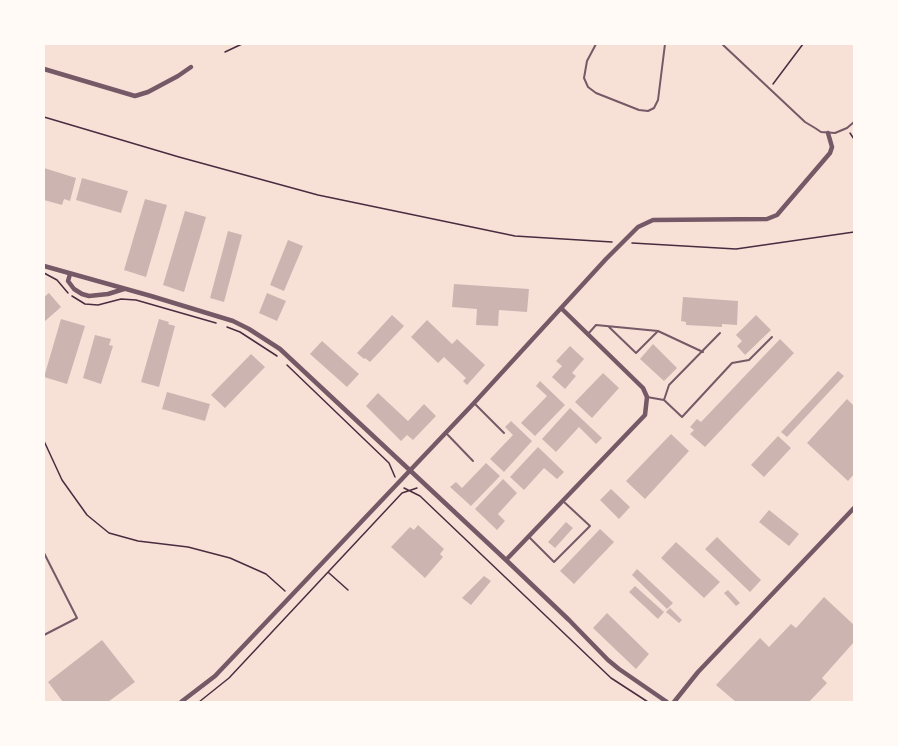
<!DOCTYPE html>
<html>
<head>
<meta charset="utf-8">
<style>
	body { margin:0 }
	#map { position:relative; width:898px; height:746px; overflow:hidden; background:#f7e1d7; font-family:Arial,sans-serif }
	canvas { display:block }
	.frame { position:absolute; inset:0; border:45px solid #fffaf5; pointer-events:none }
</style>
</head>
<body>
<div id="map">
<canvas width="898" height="746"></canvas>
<div class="frame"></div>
</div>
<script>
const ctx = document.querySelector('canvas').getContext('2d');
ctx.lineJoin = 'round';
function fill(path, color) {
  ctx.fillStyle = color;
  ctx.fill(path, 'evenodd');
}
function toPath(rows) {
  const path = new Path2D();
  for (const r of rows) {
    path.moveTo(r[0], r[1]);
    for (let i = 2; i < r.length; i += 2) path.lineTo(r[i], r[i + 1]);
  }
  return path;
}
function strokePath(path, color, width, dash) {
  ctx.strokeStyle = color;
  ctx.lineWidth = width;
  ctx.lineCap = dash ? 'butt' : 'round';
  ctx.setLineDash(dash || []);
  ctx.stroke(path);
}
fill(toPath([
	[44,168,76,178,70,201,64,199,62,205,44,200],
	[82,178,128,191,121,213,76,200],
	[145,199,167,205,146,277,124,270],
	[185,211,206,217,184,292,163,285],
	[228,231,242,235,224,302,210,298],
	[288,240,303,246,284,291,270,285],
	[454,284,529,289,527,312,499,310,498,326,476,325,477,309,452,307],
	[49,293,61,307,44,322,44,297],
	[267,293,286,301,277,321,259,313],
	[683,297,738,301,737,325,722,324,722,327,686,325,686,322,681,321],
	[392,315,404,326,370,362,365,358,364,359,357,353],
	[756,315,771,330,745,355,737,346,742,341,736,335],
	[61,319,85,326,67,384,44,377],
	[159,319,169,322,168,324,175,326,159,387,141,382],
	[427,320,452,344,457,339,485,365,467,385,463,381,466,378,444,357,438,363,411,337],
	[95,335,111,339,109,345,113,346,101,384,83,378],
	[780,339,794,353,705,447,690,434,694,430,690,427,697,419,701,422],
	[322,341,359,374,347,387,310,354],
	[653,344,677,368,664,381,640,359],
	[570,346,584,359,572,373,576,376,565,389,552,377,562,366,556,361],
	[251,354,265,367,225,408,211,395],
	[838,371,844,376,787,437,781,432],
	[603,373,619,388,592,418,575,402],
	[540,381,565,405,535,436,521,423,547,396,536,386],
	[167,392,210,404,205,421,162,409],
	[378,393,408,421,424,404,436,416,413,440,407,435,401,441,366,406],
	[847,399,854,406,854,474,848,481,807,443],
	[570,408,602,438,596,444,579,427,556,452,542,439],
	[511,421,532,441,504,472,490,459,513,435,505,427],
	[671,434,689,451,645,499,626,481],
	[778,436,791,448,764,477,751,465],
	[538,447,564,472,557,479,544,468,524,490,510,477],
	[486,463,500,476,471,506,450,487,456,482,462,488],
	[503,479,517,493,498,514,505,521,497,530,475,509],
	[611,489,630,507,619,519,600,500],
	[769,510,799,534,789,546,759,522],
	[566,522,573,528,555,548,548,542],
	[418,525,444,549,440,554,443,557,425,578,391,547,410,527,414,530],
	[600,529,614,542,574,584,560,571],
	[717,537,761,580,750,592,705,549],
	[676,542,720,582,704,598,661,558],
	[637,569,673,603,667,609,632,575],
	[484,576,491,581,471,605,462,598],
	[635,586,664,612,658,619,629,592],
	[728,590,740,603,736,606,724,593],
	[824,597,854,625,854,642,822,678,827,683,809,702,736,702,716,685,760,638,769,647,791,624,796,628],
	[670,608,682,620,679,623,666,612],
	[607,613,649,654,636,669,593,628],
	[102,640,135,682,108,702,63,702,48,682]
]), '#ccb4b1');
strokePath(toPath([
	[225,52,242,44],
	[773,84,803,44],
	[44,117,179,157,318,195,515,236,612,242],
	[850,133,854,139],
	[632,243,736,249,854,232],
	[44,273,57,280,68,293],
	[72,296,85,304,98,305,121,299,136,300,216,323],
	[227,327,240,332,277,356],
	[287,365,389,463,395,477],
	[44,441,62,480,87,515,109,533,138,541,188,547,230,558,266,574,285,591],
	[404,488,420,496,611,678,648,702],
	[329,573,348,590],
	[199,702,229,678,402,493,417,488]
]), '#4a2c40', 1.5);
strokePath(toPath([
	[596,44,587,61,584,78,588,87,596,93,639,110,648,111,654,108,658,100,665,44],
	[722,44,805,122,815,128,821,132,835,133,847,128,854,122],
	[609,327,636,353,658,331],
	[588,334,596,325,658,331,703,352],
	[647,397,664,400,682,417,732,363,749,360,772,337],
	[664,400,669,385,720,333],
	[474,403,504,433],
	[446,433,473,461],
	[529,537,554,562,590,526,563,501],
	[44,553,77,618,44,635]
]), '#755966', 2);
strokePath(toPath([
	[44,69,135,96,148,92,178,76,191,67],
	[44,266,151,296,233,321,249,329,280,349,506,560,569,620,608,660,619,669,667,702],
	[70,274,68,281,74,289,82,294,89,296,108,294,124,289],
	[506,560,645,415,647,397,643,388,561,308],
	[181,702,215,676,474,403,606,259,638,227,653,220,767,219,777,215,830,153,832,147,828,133],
	[674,702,698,672,854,508]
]), '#755966', 4.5);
</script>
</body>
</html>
